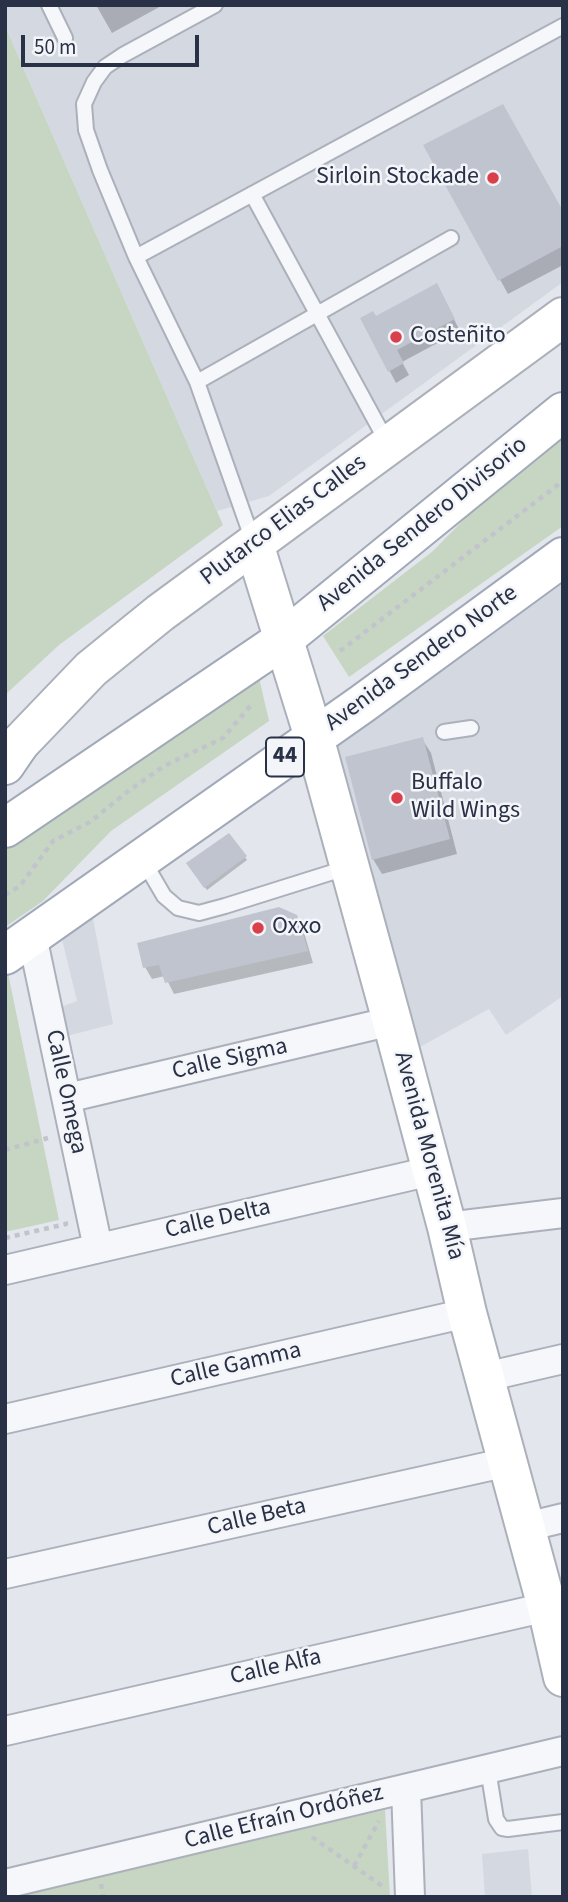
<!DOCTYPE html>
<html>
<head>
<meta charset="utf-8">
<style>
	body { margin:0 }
	#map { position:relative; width:568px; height:1902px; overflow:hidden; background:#e3e6ec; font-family:"Source Sans 3",sans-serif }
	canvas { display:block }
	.frame { position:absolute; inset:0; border:7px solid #293146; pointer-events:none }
	.scale { position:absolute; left:21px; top:35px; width:178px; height:32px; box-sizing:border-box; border:4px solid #293146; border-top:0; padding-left:9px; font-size:21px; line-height:24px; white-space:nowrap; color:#293146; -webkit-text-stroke:5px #f3f5f9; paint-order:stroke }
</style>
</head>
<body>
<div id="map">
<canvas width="568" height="1902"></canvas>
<div class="frame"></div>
<div class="scale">50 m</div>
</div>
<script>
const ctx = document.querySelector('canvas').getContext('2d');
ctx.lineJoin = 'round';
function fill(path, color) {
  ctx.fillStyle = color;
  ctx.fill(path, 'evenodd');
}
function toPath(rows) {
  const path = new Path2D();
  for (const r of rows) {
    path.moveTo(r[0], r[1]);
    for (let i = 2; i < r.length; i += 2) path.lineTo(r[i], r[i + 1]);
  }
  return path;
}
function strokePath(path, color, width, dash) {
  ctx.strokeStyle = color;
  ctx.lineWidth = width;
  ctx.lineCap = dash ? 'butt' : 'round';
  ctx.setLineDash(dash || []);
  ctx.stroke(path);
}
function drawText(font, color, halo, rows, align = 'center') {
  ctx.font = font + ' "Source Sans 3",sans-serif';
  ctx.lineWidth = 5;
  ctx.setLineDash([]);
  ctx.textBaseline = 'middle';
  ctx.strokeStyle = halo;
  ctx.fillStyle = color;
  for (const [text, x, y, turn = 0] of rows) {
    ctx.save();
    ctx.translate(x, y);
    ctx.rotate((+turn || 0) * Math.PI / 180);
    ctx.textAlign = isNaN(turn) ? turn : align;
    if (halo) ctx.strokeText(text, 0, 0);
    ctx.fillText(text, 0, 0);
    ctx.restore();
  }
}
fill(toPath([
	[5,5,563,5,563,282,269,496,217,511,5,26],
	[563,580,563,996,506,1035,489,1009,418,1048,334,735],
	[91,908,113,1024,63,1037,56,1009,77,1001,60,931],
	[528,1849,532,1897,485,1897,482,1854]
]), '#d4d8e1');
fill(toPath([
	[5,26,223,525,59,645,5,695],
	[563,436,563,526,349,677,323,636,433,551,493,490],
	[257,669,269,721,111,831,43,901,5,927,5,840],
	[8,973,59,1220,5,1232,5,975],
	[385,1810,390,1897,5,1897,5,1895]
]), '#c7d6c3');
fill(toPath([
	[96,5,163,5,112,33],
	[426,146,563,214,563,265,508,294],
	[442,296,460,331,402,362,409,375,396,383,362,319,376,318],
	[422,739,431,753,457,854,382,874,373,859],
	[245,857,247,860,207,890,188,864],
	[296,916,303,929,313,963,174,994,165,976,152,979,145,967]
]), '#0003');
fill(toPath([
	[503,104,563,211,563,246,498,281,423,145],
	[437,283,455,319,397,350,404,363,388,372,360,318,373,311,376,316],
	[423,737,450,839,372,860,345,757],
	[229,833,247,856,204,888,186,863],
	[279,907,297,915,308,951,165,983,159,965,143,968,137,943]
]), '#bfc4cf');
const lane = toPath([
	[49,5,65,38],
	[215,5,123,55,105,67,94,82,84,104,86,130,100,170,136,257,197,382,253,541],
	[252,194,388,444],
	[136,257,563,26],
	[197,382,451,238],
	[444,732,471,728],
	[143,860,164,896,178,908,199,913,225,906,349,867],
	[488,1769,496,1819,502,1828,508,1829,563,1822]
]);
const street = toPath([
	[32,936,98,1248],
	[67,1098,392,1021],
	[447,1227,563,1213],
	[5,1270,431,1171],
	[485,1377,563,1359],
	[5,1419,467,1313],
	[526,1527,563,1518],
	[5,1574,508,1462],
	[5,1731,547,1607],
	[406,1789,410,1897],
	[5,1884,563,1751]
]);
const secondary = toPath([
	[254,544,314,737,392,1021,447,1227,467,1313,547,1607,563,1677],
	[5,754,20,743,91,669,160,613,563,317]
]);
const primary = toPath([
	[5,765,20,743],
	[5,828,284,639,563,412],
	[5,955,362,704,563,557]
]);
strokePath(lane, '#abb0ba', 18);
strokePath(street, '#abb0ba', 32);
strokePath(secondary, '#abb0ba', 42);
strokePath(primary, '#a1a9b9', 42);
strokePath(toPath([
	[340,651,563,481],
	[5,895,20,886,53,841,90,822,127,792,164,766,223,738,252,704],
	[5,1150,48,1138],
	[5,1238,66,1224,65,1220],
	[312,1837,385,1888],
	[354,1866,379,1821],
	[101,1884,103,1897]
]), '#c1c4cb', 4.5, [5, 5]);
strokePath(lane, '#f6f7fa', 14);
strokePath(street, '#f6f7fa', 28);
strokePath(secondary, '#fff', 38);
strokePath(primary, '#fff', 38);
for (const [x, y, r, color] of [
	[493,178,7,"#d9404b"],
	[396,337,7,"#d9404b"],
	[397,798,7,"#d9404b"],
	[258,928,7,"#d9404b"]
]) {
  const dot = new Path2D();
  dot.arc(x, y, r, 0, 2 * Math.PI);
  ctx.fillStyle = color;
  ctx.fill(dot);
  strokePath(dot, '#f3f5f9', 2.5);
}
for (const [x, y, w] of [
	[285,757,38]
]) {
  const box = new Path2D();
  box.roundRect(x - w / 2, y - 19.5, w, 39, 5);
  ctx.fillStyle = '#f3f5f9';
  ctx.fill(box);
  strokePath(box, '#293146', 2);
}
drawText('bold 23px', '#293146', null, [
	["44",285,757]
]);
drawText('24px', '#293146', '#f3f5f9', [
	["Sirloin Stockade",479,178,"right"],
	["Costeñito",410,337],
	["Buffalo",411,784],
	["Wild Wings",411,812],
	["Oxxo",272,928]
], 'left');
drawText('24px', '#293146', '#f3f5f9', [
	["Plutarco Elias Calles",284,521,-37],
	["Avenida Sendero Divisorio",423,525,-39],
	["Avenida Sendero Norte",422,659,-36],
	["Calle Sigma",230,1060,-13],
	["Calle Omega",65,1092,78],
	["Avenida Morenita Mía",428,1156,75],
	["Calle Delta",218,1220,-13],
	["Calle Gamma",236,1366,-13],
	["Calle Beta",257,1518,-13],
	["Calle Alfa",276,1668,-13],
	["Calle Efraín Ordóñez",284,1818,-14]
]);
</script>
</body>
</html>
